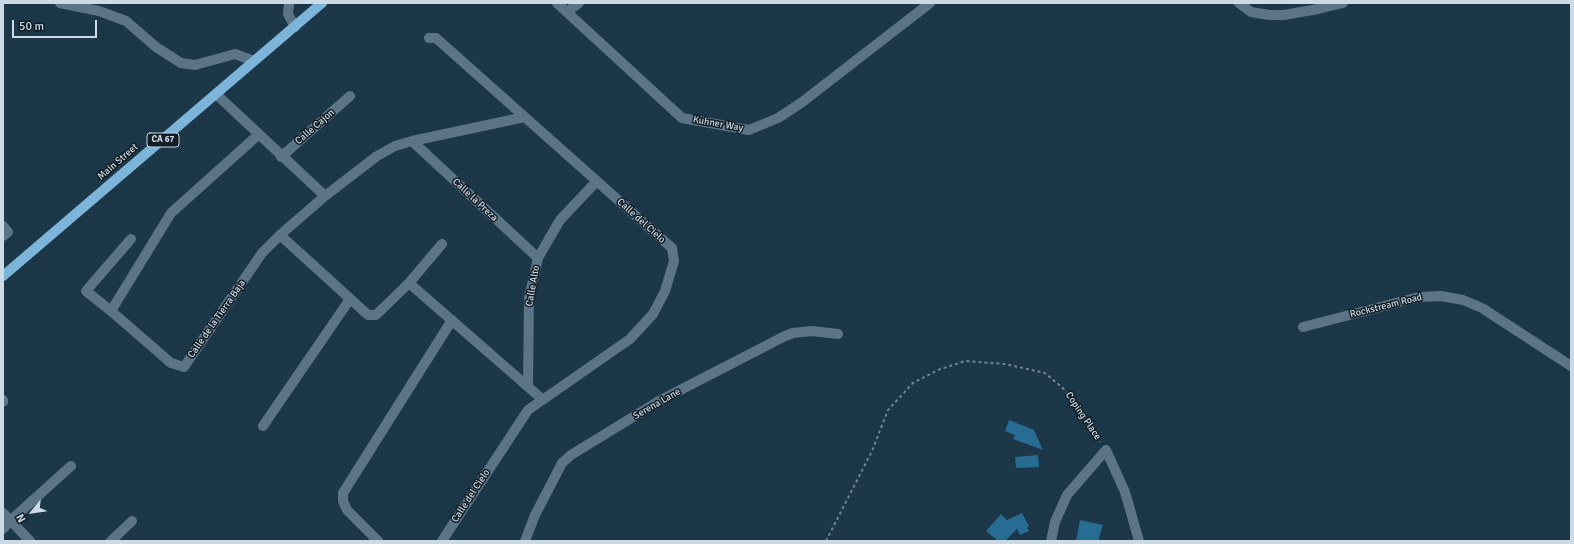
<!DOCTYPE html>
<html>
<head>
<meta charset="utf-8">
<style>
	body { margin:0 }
	#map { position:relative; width:1574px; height:544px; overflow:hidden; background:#1c3748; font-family:Signika,sans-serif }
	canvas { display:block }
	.frame { position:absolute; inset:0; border:4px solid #cbdae5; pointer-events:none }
	.north { position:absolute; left:12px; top:492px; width:40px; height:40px; -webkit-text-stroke:3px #121d25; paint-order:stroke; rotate:241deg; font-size:11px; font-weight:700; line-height:16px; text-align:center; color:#cbdae5 }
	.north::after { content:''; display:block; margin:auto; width:14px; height:18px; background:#cbdae5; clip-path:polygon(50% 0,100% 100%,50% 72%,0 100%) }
	.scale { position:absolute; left:12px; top:20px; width:85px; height:18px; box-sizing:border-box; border:2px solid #cbdae5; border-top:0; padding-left:5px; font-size:12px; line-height:14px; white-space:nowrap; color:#cbdae5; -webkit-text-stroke:3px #121d25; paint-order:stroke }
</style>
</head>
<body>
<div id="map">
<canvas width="1574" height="544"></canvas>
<div class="frame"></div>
<div class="north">N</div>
<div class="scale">50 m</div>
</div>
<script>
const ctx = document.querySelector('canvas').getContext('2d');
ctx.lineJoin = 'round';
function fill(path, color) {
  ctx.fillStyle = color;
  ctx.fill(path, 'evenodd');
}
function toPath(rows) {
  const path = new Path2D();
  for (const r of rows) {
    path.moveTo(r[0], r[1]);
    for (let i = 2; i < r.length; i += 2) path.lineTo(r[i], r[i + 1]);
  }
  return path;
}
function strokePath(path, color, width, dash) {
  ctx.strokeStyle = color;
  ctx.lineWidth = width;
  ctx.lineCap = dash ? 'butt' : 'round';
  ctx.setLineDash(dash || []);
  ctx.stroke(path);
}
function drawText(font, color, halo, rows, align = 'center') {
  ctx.font = font + ' Signika,sans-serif';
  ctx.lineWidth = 3;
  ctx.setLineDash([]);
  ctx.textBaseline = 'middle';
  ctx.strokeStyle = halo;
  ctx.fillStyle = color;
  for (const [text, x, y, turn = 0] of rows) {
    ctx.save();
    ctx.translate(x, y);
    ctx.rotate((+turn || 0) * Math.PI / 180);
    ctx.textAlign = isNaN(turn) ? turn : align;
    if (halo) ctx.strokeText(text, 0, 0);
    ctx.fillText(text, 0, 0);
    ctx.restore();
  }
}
fill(toPath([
	[1009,420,1034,430,1043,450,1013,439,1015,435,1005,431],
	[1038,455,1039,467,1016,468,1015,457],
	[1022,513,1029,526,1027,527,1029,531,1020,535,1017,529,1005,541,998,541,986,531,1001,514,1007,520],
	[1080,520,1103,525,1098,541,1076,541]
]), '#286b93');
strokePath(toPath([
	[826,541,872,451,888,410,913,383,938,370,965,361,1005,364,1045,373,1065,390,1100,442]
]), '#718694', 2, [3, 3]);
strokePath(toPath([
	[60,3,99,11,126,21,156,47,181,63,195,65,235,54,254,61],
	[289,3,288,14,295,27],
	[557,3,682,118,749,130,778,118,801,103,930,3],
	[1239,3,1251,12,1269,15,1284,15,1318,9,1343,3],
	[567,12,579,3],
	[429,38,436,38,672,248,674,261,665,291,653,314,630,339,528,410,442,541],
	[216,94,325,196],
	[258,135,171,213,111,311,171,363,184,367,262,253,280,235,325,196,377,156,395,146,412,141,525,117],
	[412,141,538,258],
	[281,157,350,96],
	[3,226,8,232,3,236],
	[280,235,368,315,376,315,409,283,442,244],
	[409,283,542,399],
	[111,311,86,291,131,239],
	[1303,327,1419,297,1441,296,1463,300,1482,308,1571,366],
	[528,387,529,298,538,258,560,220,597,181],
	[3,400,3,402],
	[263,426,350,299],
	[3,513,30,541],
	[3,529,10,521,71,466],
	[111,541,132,521],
	[378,541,347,510,343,501,343,493,452,320],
	[525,541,535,515,562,463,571,455,659,401,783,337,793,333,812,331,838,334],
	[1051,541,1055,522,1067,495,1106,450,1125,492,1139,541]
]), '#5b7586', 10);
strokePath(toPath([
	[3,276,322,3]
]), '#7db4d9', 10);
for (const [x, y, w] of [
	[163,140,32]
]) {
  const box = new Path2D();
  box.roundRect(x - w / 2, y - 7, w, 14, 3);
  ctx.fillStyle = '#121d25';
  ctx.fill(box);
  strokePath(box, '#cbdae5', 1);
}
drawText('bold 9px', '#cbdae5', null, [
	["CA 67",163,140]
]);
drawText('10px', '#cbdae5', '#121d25', [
	["Kuhner Way",718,124,10],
	["Calle Cajon",315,127,-41],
	["Main Street",118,162,-41],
	["Calle la Preza",475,200,43],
	["Calle del Cielo",641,221,42],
	["Calle Alto",533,286,-80],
	["Rockstream Road",1386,306,-14],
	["Calle de la Tierra Baja",217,319,-55],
	["Serena Lane",657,404,-30],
	["Coping Place",1083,416,56],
	["Calle del Cielo",471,496,-57]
]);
</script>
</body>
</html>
